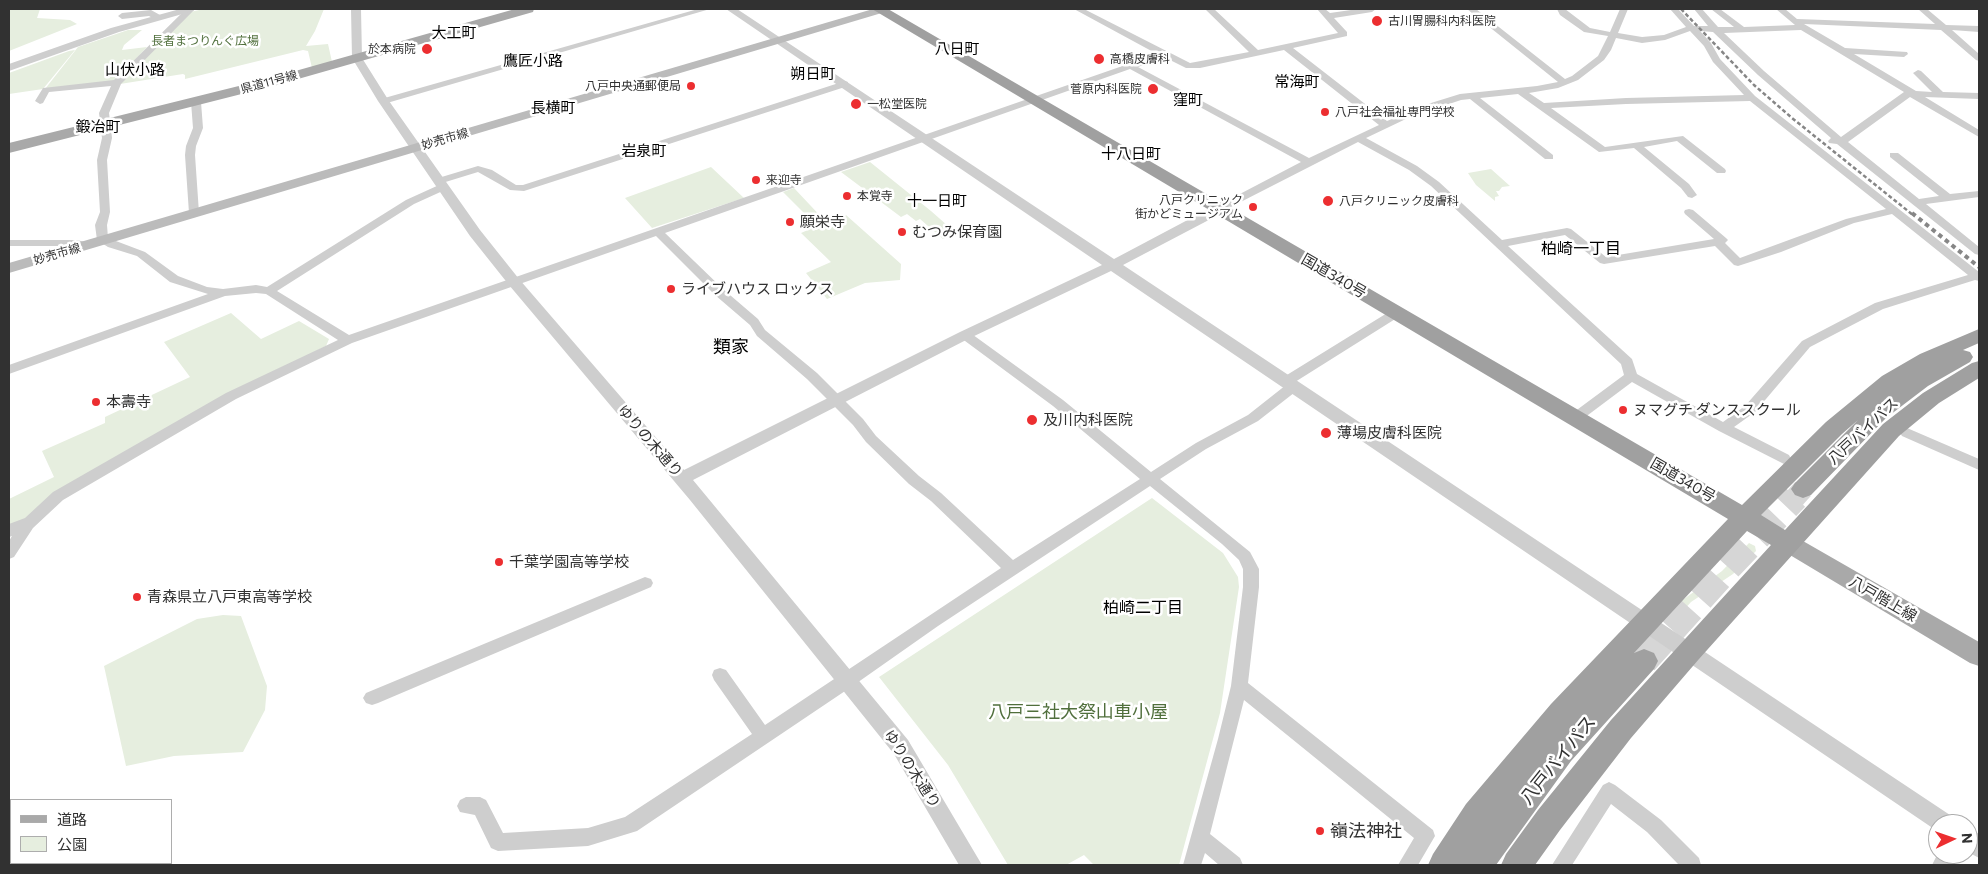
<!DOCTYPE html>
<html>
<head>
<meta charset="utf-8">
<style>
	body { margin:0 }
	#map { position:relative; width:1988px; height:874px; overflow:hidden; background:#fff; font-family:Commissioner,"Noto Sans JP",sans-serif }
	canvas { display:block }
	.frame { position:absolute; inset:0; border:10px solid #313131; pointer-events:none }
	.legend { position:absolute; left:10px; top:799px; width:162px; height:65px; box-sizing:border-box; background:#fff; border:1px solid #adadad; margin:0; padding:6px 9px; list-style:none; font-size:15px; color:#313131 }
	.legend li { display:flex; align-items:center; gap:10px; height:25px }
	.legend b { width:25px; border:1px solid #adadad }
	.north { position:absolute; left:1928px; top:814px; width:50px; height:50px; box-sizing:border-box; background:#fff; border:1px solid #adadad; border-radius:50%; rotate:87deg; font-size:14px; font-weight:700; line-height:20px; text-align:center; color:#313131 }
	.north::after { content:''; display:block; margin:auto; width:18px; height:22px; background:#ec2e30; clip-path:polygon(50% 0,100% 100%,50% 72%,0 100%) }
</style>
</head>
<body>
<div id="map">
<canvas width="1988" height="874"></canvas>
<div class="frame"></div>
<ul class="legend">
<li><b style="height:6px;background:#a9a9a9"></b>道路</li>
<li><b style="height:14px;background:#e6eedf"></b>公園</li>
</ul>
<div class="north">N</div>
</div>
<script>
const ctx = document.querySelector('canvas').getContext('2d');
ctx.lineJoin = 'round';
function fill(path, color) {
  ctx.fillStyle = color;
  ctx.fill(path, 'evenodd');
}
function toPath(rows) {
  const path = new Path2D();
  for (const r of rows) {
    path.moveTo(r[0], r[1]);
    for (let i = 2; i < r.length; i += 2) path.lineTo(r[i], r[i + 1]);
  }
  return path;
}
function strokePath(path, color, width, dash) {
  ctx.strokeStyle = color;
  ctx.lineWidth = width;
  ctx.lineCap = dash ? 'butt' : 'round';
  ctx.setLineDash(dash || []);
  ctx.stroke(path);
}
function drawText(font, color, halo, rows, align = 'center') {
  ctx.font = font + ' Commissioner,"Noto Sans JP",sans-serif';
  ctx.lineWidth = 5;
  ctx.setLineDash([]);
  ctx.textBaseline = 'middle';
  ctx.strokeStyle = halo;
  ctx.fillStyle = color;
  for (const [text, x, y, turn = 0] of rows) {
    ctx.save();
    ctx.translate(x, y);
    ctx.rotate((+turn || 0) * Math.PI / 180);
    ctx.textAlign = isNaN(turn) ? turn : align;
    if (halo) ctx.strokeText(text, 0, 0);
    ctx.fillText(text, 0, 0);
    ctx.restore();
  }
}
fill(toPath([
	[9,9,40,9,37,18,70,20,77,24,9,51],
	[204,9,324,9,315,31,306,46,328,44,332,62,312,68,308,51,303,50,185,79,185,75,183,74,120,84,190,12],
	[128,30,142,30,124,45,122,50,147,47,114,82,45,89,78,47],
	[75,50,43,89,9,94,9,73,69,51],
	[870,162,931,211,956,233,943,239,920,219,916,221,907,214,901,217,841,172],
	[711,167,744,198,652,228,625,198],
	[1491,169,1510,186,1502,187,1499,191,1496,191,1499,196,1495,197,1495,201,1476,185,1468,173],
	[794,188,826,222,846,215,901,264,900,280,865,283,827,299,806,273,831,262,801,233,817,226,783,192],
	[231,313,261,339,299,321,329,339,326,346,226,395,25,519,9,527,9,499,54,477,42,451,105,423,105,417,190,377,164,342],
	[1152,498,1223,553,1238,577,1239,587,1220,713,1179,865,1094,865,1084,855,1066,865,1008,865,948,765,879,677],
	[1749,543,1755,546,1756,551,1733,574,1691,602,1682,612,1677,612,1676,607,1680,602,1722,571],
	[223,615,241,616,267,686,265,710,243,752,174,756,126,766,104,666,197,619]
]), '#e6eedf');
strokePath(toPath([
	[1794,499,1803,489]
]), '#d6d6d6', 21, [21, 11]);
strokePath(toPath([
	[1644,661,1730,565,1795,497]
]), '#d6d6d6', 28, [28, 14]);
fill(toPath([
	[186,9,195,9,121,84,109,113,112,138,107,160,110,212,107,225,108,238,145,252,178,276,207,287,223,289,256,285,267,287,406,200,439,185,447,185,448,187,447,189,414,204,277,291,349,335,1157,54,1074,9,1084,9,1190,63,1249,52,1205,9,1214,9,1258,50,1338,33,1317,9,1325,9,1330,13,1358,9,1376,9,1372,12,1334,18,1347,32,1347,36,1293,48,1387,121,1431,103,1460,94,1537,86,1558,82,1467,9,1476,9,1565,79,1572,76,1598,56,1608,36,1584,32,1560,15,1557,9,1565,9,1590,28,1610,32,1620,9,1628,9,1618,33,1642,37,1664,35,1686,27,1670,9,1678,9,1694,26,1708,26,1694,9,1702,9,1718,27,1734,27,1711,9,1720,9,1744,27,1795,25,1776,9,1785,9,1797,19,1935,24,1918,9,1927,9,1946,25,1979,26,1979,32,1952,30,1979,54,1979,61,1976,60,1941,30,1804,24,1845,48,1907,52,1908,54,1904,57,1854,54,1916,91,1932,92,1913,73,1918,70,1921,71,1943,92,1979,93,1979,99,1925,97,1979,130,1979,137,1910,97,1848,142,1919,199,1939,196,1890,157,1890,153,1898,153,1950,194,1979,191,1979,197,1926,204,1979,247,1979,255,1975,254,1837,144,1829,143,1828,141,1831,138,1758,75,1713,32,1700,31,1711,43,1720,59,1755,96,1979,272,1979,281,1975,280,1883,309,1810,347,1755,412,1734,427,1789,455,1791,459,1789,463,1784,464,1719,431,1632,382,1580,421,1570,421,1568,418,1570,415,1624,375,1621,364,1431,186,1409,170,1358,142,1223,211,1215,211,1214,209,1215,207,1301,162,1130,69,665,233,723,289,758,319,765,330,817,373,863,419,876,436,919,476,941,493,1013,560,1140,479,1053,406,961,338,959,335,961,332,969,332,1063,400,1151,472,1196,443,1248,415,1286,385,1280,381,1282,378,1392,310,1400,310,1402,313,1400,316,1295,382,1301,386,1299,389,1258,421,1206,449,1160,479,1250,552,1259,569,1259,587,1248,683,1433,830,1435,836,1418,865,1398,865,1414,838,1244,700,1210,834,1240,858,1243,865,1219,865,1205,853,1201,865,1183,865,1218,739,1231,686,1243,587,1243,569,1239,560,1222,544,1150,486,938,626,854,685,637,831,588,846,498,851,491,848,475,815,460,812,457,806,460,800,466,797,480,797,486,800,503,833,588,828,625,817,752,734,714,680,712,675,714,670,720,668,726,670,765,725,1001,568,931,501,909,484,866,442,853,425,807,379,757,336,750,325,715,295,656,236,352,343,236,399,63,500,33,528,14,557,9,559,9,541,12,536,9,537,9,524,25,518,53,492,226,393,338,340,266,294,256,293,225,296,9,374,9,365,208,294,170,282,137,256,108,247,97,240,95,225,100,212,97,160,102,138,99,113,111,86,49,92,43,103,40,104,35,101,43,88,114,80,186,9],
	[1801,30,1904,92,1841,137,1764,71,1724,33,1801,30],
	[1690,31,1704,46,1713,62,1744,95,1626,98,1544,103,1529,93,1558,88,1578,80,1604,60,1611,50,1616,38,1642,43,1665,40,1690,31],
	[1284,50,1379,125,1309,158,1138,67,1164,57,1186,68,1200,68,1284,50],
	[1518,94,1599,152,1634,148,1681,188,1688,197,1692,198,1697,195,1689,184,1644,147,1677,141,1717,173,1725,173,1726,171,1725,169,1683,136,1605,147,1551,108,1626,104,1750,101,1886,209,1846,219,1740,258,1725,243,1728,240,1726,238,1693,210,1689,209,1685,210,1684,212,1685,214,1714,239,1606,257,1571,229,1567,228,1502,240,1439,182,1417,166,1366,138,1410,117,1461,100,1470,99,1545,159,1553,159,1553,155,1480,98,1518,94],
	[1892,214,1968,275,1875,303,1802,341,1745,406,1723,422,1637,374,1632,359,1508,246,1565,235,1600,263,1604,264,1715,246,1734,265,1738,266,1781,252,1854,223,1892,214],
	[698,9,710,9,387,103,384,104,379,101,381,99,698,9],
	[151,10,160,15,160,19,154,19,149,16,122,19,118,16,122,13,151,10],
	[845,81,848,82,848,86,524,191,510,190,478,172,439,184,434,181,435,179,478,166,492,170,516,185,523,185,845,81],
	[196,99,201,102,203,128,196,146,195,155,199,213,194,216,189,213,185,155,186,146,193,128,191,102,196,99],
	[9,240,76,240,91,243,93,245,87,248,76,246,9,246,9,240],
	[1907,428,1979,459,1979,470,1902,436,1900,433,1902,430,1907,428],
	[645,577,651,579,653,583,651,587,378,703,372,705,366,703,363,698,366,693,645,577],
	[1609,782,1615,785,1661,820,1699,858,1701,865,1679,865,1647,832,1611,804,1572,865,1552,865,1603,785,1609,782],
	[1938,853,1938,854,1958,854,1952,865,1932,865,1938,853]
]), '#cecece');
fill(toPath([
	[180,9,195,9,193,11,119,32,9,71,9,64,111,28,180,9],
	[351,9,361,9,362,58,389,101,480,230,519,279,684,470,960,332,1102,265,726,9,737,9,1114,259,1214,206,1224,206,1225,209,1224,212,1123,265,1953,817,1956,824,1938,824,1937,831,1111,271,970,338,693,480,908,740,982,865,959,865,894,754,690,500,509,285,470,236,378,101,352,58,351,9],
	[1968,828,1979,834,1979,858,1968,852,1968,828]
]), '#cecece');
fill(toPath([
	[873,9,887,10,885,12,9,273,9,263,873,9]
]), '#bbb');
fill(toPath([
	[515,9,534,9,533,12,277,85,9,153,9,143,267,79,515,9],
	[1788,534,1796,537,1979,642,1979,666,1970,663,1780,549,1776,543,1780,537,1788,534]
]), '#a9a9a9');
fill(toPath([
	[872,9,888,9,1742,505,1826,422,1882,376,1920,354,1979,329,1979,343,1963,350,1970,352,1973,357,1970,362,1928,386,1886,418,1811,495,1803,498,1795,495,1791,489,1795,483,1858,420,1842,434,1761,515,1785,530,1883,424,1923,393,1972,363,1979,361,1979,378,1939,403,1899,436,1699,659,1631,738,1560,830,1535,865,1501,865,1506,854,1538,810,1611,720,1771,545,1747,531,1634,653,1644,649,1654,653,1658,661,1654,669,1571,761,1496,865,1462,865,1463,863,1462,865,1428,865,1433,854,1466,804,1551,704,1728,519,872,9]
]), '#a0a0a0');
strokePath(toPath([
	[1681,9,1754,85,1792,118,1913,215]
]), '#868686', 2.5, [4, 2.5]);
strokePath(toPath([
	[1912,213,1979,267]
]), '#868686', 4, [4.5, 4]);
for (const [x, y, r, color] of [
	[1377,21,6,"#ec2e30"],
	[427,49,6,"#ec2e30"],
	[1099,59,6,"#ec2e30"],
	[691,86,5,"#ec2e30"],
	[1153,89,6,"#ec2e30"],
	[856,104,6,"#ec2e30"],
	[1325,112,5,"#ec2e30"],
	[756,180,5,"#ec2e30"],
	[847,196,5,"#ec2e30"],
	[1328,201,6,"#ec2e30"],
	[1253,207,5,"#ec2e30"],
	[790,222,5,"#ec2e30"],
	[902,232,5,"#ec2e30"],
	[671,289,5,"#ec2e30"],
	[96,402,5,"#ec2e30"],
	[1623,410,5,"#ec2e30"],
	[1032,420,6,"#ec2e30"],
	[1326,433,6,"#ec2e30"],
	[499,562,5,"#ec2e30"],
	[137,597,5,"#ec2e30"],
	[1320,831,5,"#ec2e30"]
]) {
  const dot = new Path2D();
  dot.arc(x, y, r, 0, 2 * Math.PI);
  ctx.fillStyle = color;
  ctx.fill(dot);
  strokePath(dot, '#fff', 2);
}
drawText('12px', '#313131', '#fff', [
	["古川胃腸科内科医院",1388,21],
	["於本病院",416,49,"right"],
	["高橋皮膚科",1110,59],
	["八戸中央通郵便局",681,86,"right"],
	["菅原内科医院",1142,89,"right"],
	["一松堂医院",867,104],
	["八戸社会福祉専門学校",1335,112],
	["来迎寺",766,180],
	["本覚寺",857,196],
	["八戸クリニック",1243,200,"right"],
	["街かどミュージアム",1243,214,"right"],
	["八戸クリニック皮膚科",1339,201]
], 'left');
drawText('12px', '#506f3c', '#fff', [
	["長者まつりんぐ広場",205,41]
]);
drawText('12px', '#313131', '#fff', [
	["県道11号線",269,82,-15],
	["妙売市線",445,139,-16],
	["妙売市線",57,254,-16]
]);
drawText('15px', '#000', '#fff', [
	["大工町",454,33],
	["八日町",957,49],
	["鷹匠小路",533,61],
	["山伏小路",135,70],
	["朔日町",813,74],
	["常海町",1297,82],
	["窪町",1188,100],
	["長横町",553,108],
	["鍛冶町",98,127],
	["岩泉町",644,151],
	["十八日町",1131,154],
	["十一日町",937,201]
]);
drawText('15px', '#313131', '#fff', [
	["願栄寺",800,222],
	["むつみ保育園",912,232],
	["ライブハウス ロックス",681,289],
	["本壽寺",106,402],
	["ヌマグチ ダンススクール",1633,410],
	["及川内科医院",1043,420],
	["薄場皮膚科医院",1337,433],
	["千葉学園高等学校",509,562],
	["青森県立八戸東高等学校",147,597]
], 'left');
drawText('15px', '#313131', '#fff', [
	["国道340号",1334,276,30],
	["八戸バイパス",1863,431,-43],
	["ゆりの木通り",650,441,49],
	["国道340号",1683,480,30],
	["八戸階上線",1883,599,30],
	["ゆりの木通り",912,769,57]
]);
drawText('16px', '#000', '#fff', [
	["柏崎一丁目",1581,249],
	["柏崎二丁目",1143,608]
]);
drawText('18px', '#000', '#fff', [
	["類家",731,347]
]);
drawText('18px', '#506f3c', '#fff', [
	["八戸三社大祭山車小屋",1078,712]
]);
drawText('18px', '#313131', '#fff', [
	["八戸バイパス",1558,760,-51]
]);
drawText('18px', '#313131', '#fff', [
	["嶺法神社",1330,831]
], 'left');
</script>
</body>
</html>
